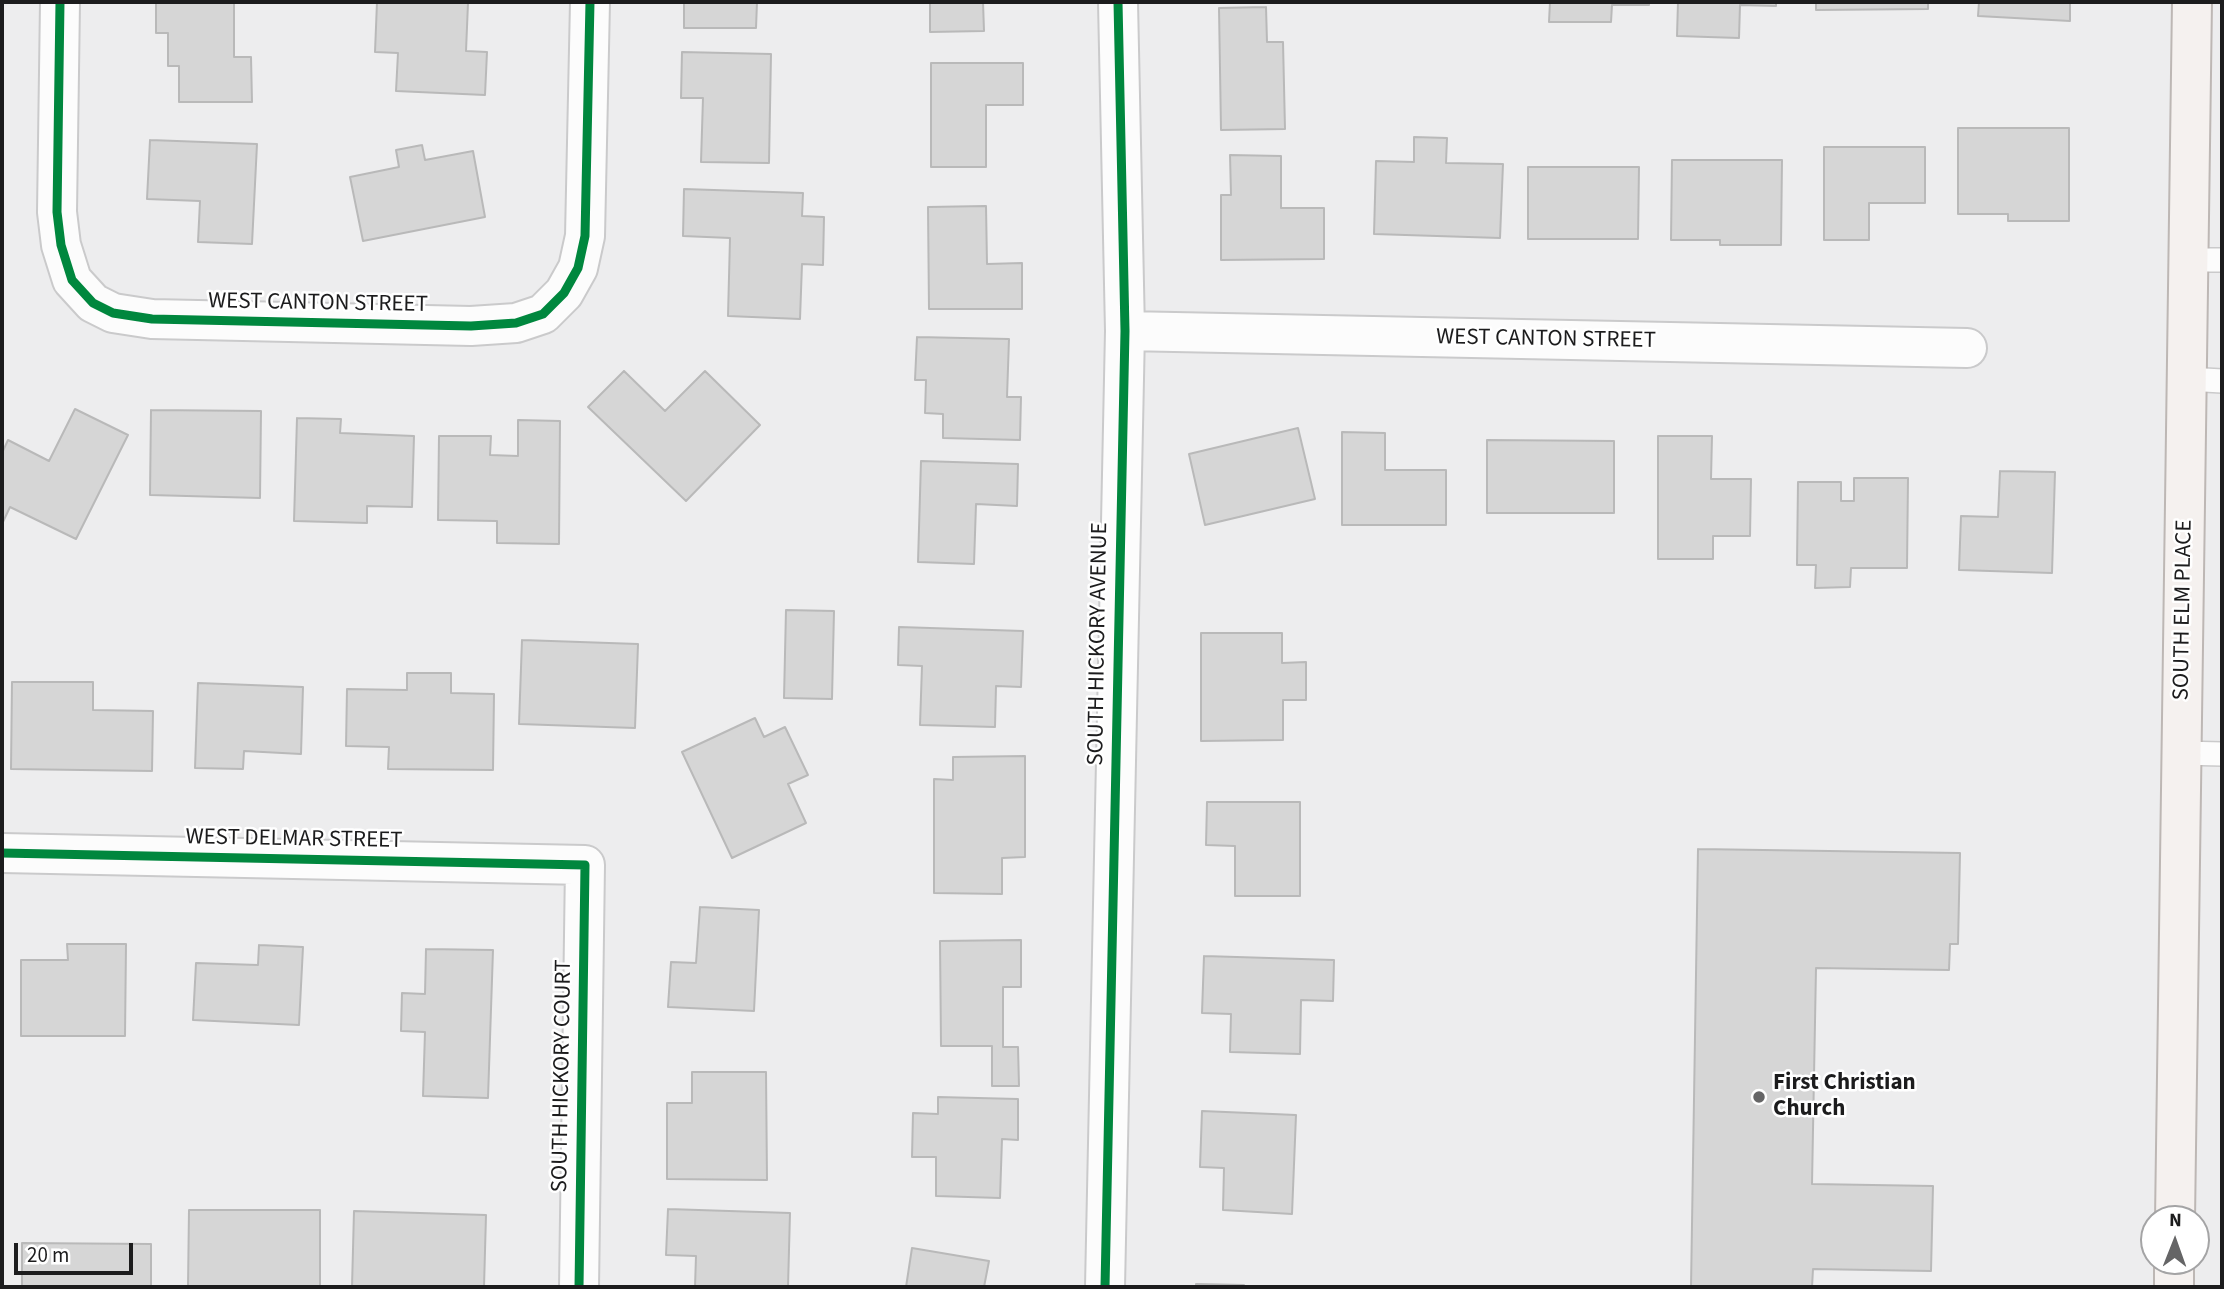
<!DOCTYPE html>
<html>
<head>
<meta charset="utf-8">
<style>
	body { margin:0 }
	#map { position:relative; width:2224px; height:1289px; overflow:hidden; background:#ededee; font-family:"Source Sans 3",sans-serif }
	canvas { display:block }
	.frame { position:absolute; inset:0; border:4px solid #1c1c1d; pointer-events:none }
	.north { position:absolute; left:2140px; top:1205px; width:70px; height:70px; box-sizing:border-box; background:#fff; border:2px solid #a4a4a5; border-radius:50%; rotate:1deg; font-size:19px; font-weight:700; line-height:28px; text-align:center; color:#1c1c1d }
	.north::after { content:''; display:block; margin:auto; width:24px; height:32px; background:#656566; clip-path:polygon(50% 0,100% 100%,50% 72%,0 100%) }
	.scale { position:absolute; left:14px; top:1243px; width:119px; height:32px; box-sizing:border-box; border:4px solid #1c1c1d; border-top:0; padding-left:9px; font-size:21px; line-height:24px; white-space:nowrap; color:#1c1c1d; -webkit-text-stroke:5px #fff; paint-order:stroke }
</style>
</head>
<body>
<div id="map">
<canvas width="2224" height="1289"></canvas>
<div class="frame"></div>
<div class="north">N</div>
<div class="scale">20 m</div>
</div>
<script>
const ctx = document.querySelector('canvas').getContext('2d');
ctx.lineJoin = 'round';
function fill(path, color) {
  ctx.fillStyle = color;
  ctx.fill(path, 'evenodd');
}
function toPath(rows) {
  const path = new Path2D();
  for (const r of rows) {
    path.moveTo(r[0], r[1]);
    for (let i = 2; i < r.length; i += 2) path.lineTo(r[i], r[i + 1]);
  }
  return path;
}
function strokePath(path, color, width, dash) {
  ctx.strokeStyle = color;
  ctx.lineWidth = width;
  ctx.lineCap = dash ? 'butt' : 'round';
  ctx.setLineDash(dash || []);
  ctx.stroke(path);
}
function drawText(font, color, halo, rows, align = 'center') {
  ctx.font = font + ' "Source Sans 3",sans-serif';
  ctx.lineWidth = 5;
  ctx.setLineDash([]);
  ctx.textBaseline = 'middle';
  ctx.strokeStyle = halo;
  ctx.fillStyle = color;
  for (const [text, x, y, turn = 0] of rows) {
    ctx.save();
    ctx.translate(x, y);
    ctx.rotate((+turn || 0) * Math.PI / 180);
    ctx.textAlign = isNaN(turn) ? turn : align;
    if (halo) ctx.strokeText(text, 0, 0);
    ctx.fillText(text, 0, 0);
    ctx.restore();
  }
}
const building = toPath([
	[156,2,234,2,234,57,251,57,252,102,179,102,179,66,168,66,168,33,156,33,156,2],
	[377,2,468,3,466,51,487,52,485,95,396,91,398,53,375,52,377,2],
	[684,2,757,2,756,28,684,28,684,2],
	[930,2,983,2,984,31,930,32,930,2],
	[1525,2,1649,2,1649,5,1612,5,1611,22,1549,22,1550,2,1525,2],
	[1678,2,1776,2,1776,6,1740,5,1739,38,1677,36,1678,2],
	[1816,2,1928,2,1928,9,1816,10,1816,2],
	[1979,2,2070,2,2070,21,1978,16,1979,2],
	[1266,7,1267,42,1283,42,1285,129,1221,130,1219,8,1266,7],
	[682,52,771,54,769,163,701,162,703,98,681,98,682,52],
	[931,63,1023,63,1023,105,986,105,986,167,931,167,931,63],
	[1958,128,2069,128,2069,221,2008,221,2008,214,1958,214,1958,128],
	[1414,137,1447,138,1446,163,1503,164,1500,238,1374,234,1376,161,1414,162,1414,137],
	[150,140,257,144,252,244,198,242,200,201,147,199,150,140],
	[422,145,425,160,473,151,485,217,363,241,350,177,399,167,396,150,422,145],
	[1824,147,1925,147,1925,203,1869,203,1869,240,1824,240,1824,147],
	[1230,155,1281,156,1281,208,1324,208,1324,259,1221,260,1221,195,1231,195,1230,155],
	[1672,160,1782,160,1781,245,1720,245,1720,240,1671,240,1672,160],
	[1528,167,1639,167,1638,239,1528,239,1528,167],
	[684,189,803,193,802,216,824,217,823,265,802,264,800,319,728,316,730,238,683,236,684,189],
	[986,206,987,264,1022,263,1022,309,929,309,928,207,986,206],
	[917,337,1009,339,1007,397,1021,397,1020,440,943,438,943,414,925,413,926,380,915,380,917,337],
	[624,371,665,411,705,371,760,425,686,501,588,407,624,371],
	[75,409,128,435,76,539,10,507,2,524,2,453,8,440,49,461,75,409],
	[151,410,261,411,260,498,150,495,151,410],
	[297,418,341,419,340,433,414,436,412,507,367,506,367,523,294,521,297,418],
	[518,420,560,421,559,544,497,543,497,521,438,520,439,436,491,436,490,455,518,456,518,420],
	[1298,428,1315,499,1205,525,1189,454,1298,428],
	[1342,432,1385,433,1385,470,1446,470,1446,525,1342,525,1342,432],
	[1658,436,1712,436,1711,479,1751,479,1750,536,1713,536,1713,559,1658,559,1658,436],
	[1487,440,1614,441,1614,513,1487,513,1487,440],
	[921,461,1018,464,1017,506,976,504,974,564,918,562,921,461],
	[2000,471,2055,472,2052,573,1959,570,1961,516,1998,517,2000,471],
	[1854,478,1908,478,1907,568,1851,568,1850,587,1815,588,1816,565,1797,565,1798,482,1841,482,1841,501,1854,501,1854,478],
	[786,610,834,611,832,699,784,698,786,610],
	[899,627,1023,631,1021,687,996,686,995,727,920,725,922,666,898,665,899,627],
	[1201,633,1282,633,1282,663,1306,662,1306,700,1283,700,1283,740,1201,741,1201,633],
	[522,640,638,644,635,728,519,724,522,640],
	[407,673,451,673,451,693,494,694,493,770,388,769,389,747,346,746,347,689,407,690,407,673],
	[12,682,93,682,93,710,153,711,152,771,11,769,12,682],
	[198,683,303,687,301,754,244,751,243,769,195,768,198,683],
	[755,718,764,737,785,727,808,775,788,784,806,823,732,858,682,752,755,718],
	[1025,756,1025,857,1002,858,1002,894,934,893,934,779,953,780,953,757,1025,756],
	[1207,802,1300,802,1300,896,1235,896,1235,846,1206,845,1207,802],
	[1698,849,1960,853,1958,944,1950,944,1949,970,1816,968,1812,1184,1933,1186,1931,1271,1813,1269,1812,1287,1691,1287,1698,849],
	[700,907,759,910,754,1011,668,1007,671,962,696,963,700,907],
	[1021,940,1021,987,1003,987,1003,1047,1018,1047,1019,1086,992,1086,992,1046,941,1046,940,941,1021,940],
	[67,944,126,944,125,1036,21,1036,21,960,68,960,67,944],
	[259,945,303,947,299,1025,193,1020,196,963,258,965,259,945],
	[426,949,493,950,488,1098,423,1096,425,1032,401,1031,402,993,425,994,426,949],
	[1204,956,1334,960,1333,1001,1301,1000,1300,1054,1230,1052,1231,1014,1202,1013,1204,956],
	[692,1072,766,1072,767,1180,667,1179,667,1103,692,1103,692,1072],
	[938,1097,1018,1099,1018,1140,1002,1139,1000,1198,936,1196,936,1157,912,1157,913,1113,938,1114,938,1097],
	[1202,1111,1296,1115,1292,1214,1223,1210,1224,1168,1200,1167,1202,1111],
	[668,1209,790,1213,788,1287,695,1287,696,1256,666,1255,668,1209],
	[189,1210,320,1210,320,1287,188,1287,189,1210],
	[354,1211,486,1215,484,1287,352,1287,354,1211],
	[22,1243,151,1244,151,1287,22,1287,22,1243],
	[912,1248,989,1261,984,1287,906,1287,912,1248],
	[1196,1284,1244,1285,1244,1287,1196,1287,1196,1284]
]);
fill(building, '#d6d6d6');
strokePath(building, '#b9b9b9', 2);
const lane = toPath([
	[2188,260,2222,260],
	[2187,379,2222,381],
	[2182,753,2222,754]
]);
const street = toPath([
	[60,2,57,212,61,245,72,280,93,303,113,313,152,319,471,326,516,323,543,314,564,293,578,268,585,236,590,2],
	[1125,331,1967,348],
	[2,853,585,865,579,1287],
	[1105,1287,1125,331,1118,2]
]);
const primary = toPath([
	[2175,1219,2192,2],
	[2174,1287,2174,1261]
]);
strokePath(lane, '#cacacb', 26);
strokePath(street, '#cacacb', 42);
strokePath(primary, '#bdb7b4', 42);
strokePath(lane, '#fcfcfc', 23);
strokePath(street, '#fcfcfc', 38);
strokePath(primary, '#f5f1ef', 38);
strokePath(toPath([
	[60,2,57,212,61,245,72,280,93,303,113,313,152,319,471,326,516,323,543,314,564,293,578,268,585,236,590,2],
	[2,853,585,865,579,1287],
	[1105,1287,1125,331,1118,2]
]), '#00873e', 9);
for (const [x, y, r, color] of [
	[1759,1097,7,"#656566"]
]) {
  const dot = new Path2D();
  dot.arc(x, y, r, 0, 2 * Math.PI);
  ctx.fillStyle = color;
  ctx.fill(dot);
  strokePath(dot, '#fff', 2.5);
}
drawText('23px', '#1c1c1d', '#fff', [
	["WEST CANTON STREET",318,304,1],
	["WEST CANTON STREET",1546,340,1],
	["SOUTH ELM PLACE",2184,610,-89],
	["SOUTH HICKORY AVENUE",1099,644,-89],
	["WEST DELMAR STREET",294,840,1],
	["SOUTH HICKORY COURT",563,1076,-89]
]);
drawText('bold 23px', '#1c1c1d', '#fff', [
	["First Christian",1773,1084],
	["Church",1773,1110]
], 'left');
</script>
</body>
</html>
